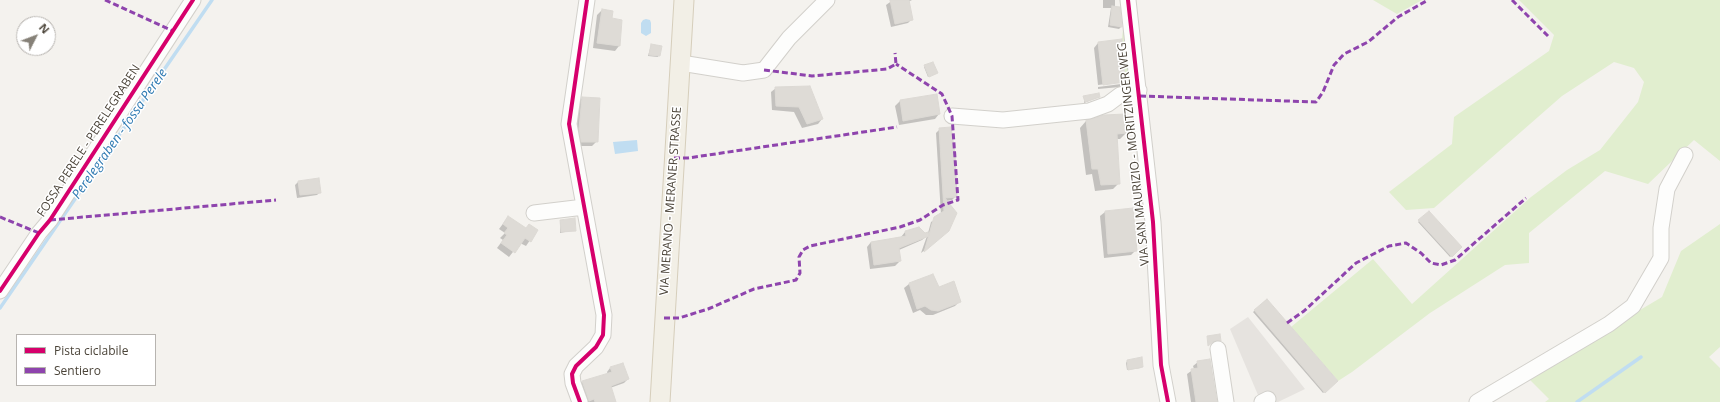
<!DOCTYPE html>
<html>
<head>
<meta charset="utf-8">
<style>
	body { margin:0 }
	#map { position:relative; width:1720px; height:402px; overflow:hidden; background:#f4f2ee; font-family:"Open Sans",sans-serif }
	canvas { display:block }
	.legend { position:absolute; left:16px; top:334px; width:140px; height:52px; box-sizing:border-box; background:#fff; border:1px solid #b7b4b0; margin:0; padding:5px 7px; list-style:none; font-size:12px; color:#4b4439 }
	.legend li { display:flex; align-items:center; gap:8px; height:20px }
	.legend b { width:20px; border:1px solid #b7b4b0 }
	.north { position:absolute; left:16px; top:16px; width:40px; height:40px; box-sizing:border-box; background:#fff; border:1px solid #b7b4b0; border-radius:50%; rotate:48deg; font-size:11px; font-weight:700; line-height:16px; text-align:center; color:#4b4439 }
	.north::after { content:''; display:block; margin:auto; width:14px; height:18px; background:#868178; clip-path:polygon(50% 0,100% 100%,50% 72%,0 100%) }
</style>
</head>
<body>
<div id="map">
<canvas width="1720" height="402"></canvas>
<ul class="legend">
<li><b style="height:5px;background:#d6006c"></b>Pista ciclabile</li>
<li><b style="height:5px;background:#8e44ad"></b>Sentiero</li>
</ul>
<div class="north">N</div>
</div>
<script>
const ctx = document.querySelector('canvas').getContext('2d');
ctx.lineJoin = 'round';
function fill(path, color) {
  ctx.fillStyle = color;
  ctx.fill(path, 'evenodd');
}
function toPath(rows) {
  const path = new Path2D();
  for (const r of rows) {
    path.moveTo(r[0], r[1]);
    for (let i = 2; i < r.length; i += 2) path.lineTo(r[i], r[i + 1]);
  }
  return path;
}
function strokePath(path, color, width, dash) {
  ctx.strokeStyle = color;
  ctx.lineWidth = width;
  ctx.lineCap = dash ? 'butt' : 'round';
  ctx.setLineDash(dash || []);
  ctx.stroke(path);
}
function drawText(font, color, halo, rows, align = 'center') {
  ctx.font = font + ' "Open Sans",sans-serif';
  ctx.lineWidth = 3;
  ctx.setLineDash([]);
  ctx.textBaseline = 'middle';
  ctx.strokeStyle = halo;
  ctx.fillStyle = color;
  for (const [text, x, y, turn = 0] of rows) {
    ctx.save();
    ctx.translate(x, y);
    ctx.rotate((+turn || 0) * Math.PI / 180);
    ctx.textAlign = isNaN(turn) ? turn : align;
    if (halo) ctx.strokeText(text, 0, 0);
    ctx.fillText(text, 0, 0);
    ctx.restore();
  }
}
fill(toPath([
	[1373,0,1422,0,1397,14],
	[1519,0,1720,0,1720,161,1694,140,1648,184,1605,171,1529,233,1529,263,1505,265,1430,313,1352,372,1338,381,1291,327,1373,259,1412,304,1531,197,1567,170,1600,150,1638,102,1644,82,1634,68,1614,62,1562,96,1434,208,1406,210,1389,192,1452,144,1454,117,1549,51,1554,35],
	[1125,8,1132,83,1126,88,1122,39],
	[1720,224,1720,347,1709,357,1720,368,1720,402,1545,402,1549,399,1527,377,1662,297,1681,251]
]), '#e1eecf');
fill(toPath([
	[1248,317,1305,389,1278,402,1274,402,1258,395,1230,329]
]), '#e6e3df');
fill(toPath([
	[646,19,650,20,651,23,651,33,646,36,641,33,641,23,643,20],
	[637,140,638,151,615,154,613,142]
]), '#c0ddf1');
fill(toPath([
	[893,0,912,0,908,2,912,19,908,23,891,27,886,5],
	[1103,0,1115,0,1115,7,1119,8,1121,27,1119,29,1108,27,1111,8,1103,8],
	[602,10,611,19,621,21,619,46,615,51,593,48,597,15],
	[1098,43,1124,82,1120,87,1098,89,1098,87,1121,84,1121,82,1098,85,1094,48],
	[651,45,661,46,658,57,648,56],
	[925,66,937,73,928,77,924,67],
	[776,88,822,119,818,124,802,128,794,112,772,110,771,92],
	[936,95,939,114,935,119,899,125,895,106,900,101],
	[1084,97,1099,97,1084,103],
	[582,98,597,141,592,146,577,146,575,134,578,103],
	[1086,121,1126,133,1120,139,1117,139,1119,183,1113,189,1095,191,1092,174,1086,175,1080,128],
	[940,129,956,196,952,200,946,201,944,235,921,253,927,236,922,240,899,250,900,261,895,266,870,269,867,247,871,242,901,237,905,232,919,228,924,234,928,233,931,222,941,215,936,133],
	[298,182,320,192,317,195,297,198,295,185],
	[1105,212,1136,250,1131,255,1104,258,1100,216],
	[1429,212,1461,247,1450,257,1418,222],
	[508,217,526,229,537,230,526,246,520,243,509,257,497,248,503,240,500,238,505,233,499,229],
	[560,221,575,230,560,233],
	[933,275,939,288,959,302,955,306,933,315,926,315,920,310,913,313,904,288,909,284],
	[1266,300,1336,381,1323,393,1253,312],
	[1141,359,1142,366,1141,368,1127,370,1126,363,1127,361],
	[1198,362,1216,402,1191,402,1187,374,1194,369,1193,366],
	[610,368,628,379,624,383,610,388,615,402,584,402,578,385,582,382,608,375,607,372]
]), '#0003');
strokePath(toPath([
	[0,308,212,0],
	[1577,402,1641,357]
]), '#c0ddf1', 3.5);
const building = toPath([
	[890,0,909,0,913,20,895,24,890,0],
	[1112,6,1120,7,1122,27,1110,25,1112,6],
	[602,9,613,11,612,18,622,20,620,46,597,43,602,9],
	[1122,39,1125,82,1103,85,1098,42,1122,39],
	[651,44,662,46,660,56,649,55,651,44],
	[933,62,938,73,929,77,924,65,933,62],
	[810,86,823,119,807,124,799,107,776,106,775,87,810,86],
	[1099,93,1100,97,1085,102,1083,96,1099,93],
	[937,94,940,114,903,121,900,100,937,94],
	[582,97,600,98,598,142,581,142,579,129,582,97],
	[1125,114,1127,133,1117,134,1120,184,1101,185,1098,169,1092,169,1086,120,1104,115,1125,114],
	[951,127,955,154,957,197,945,198,957,213,949,231,924,252,934,217,944,211,939,128,951,127],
	[319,178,321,193,300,195,298,181,319,178],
	[1133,208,1137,251,1108,254,1105,211,1133,208],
	[1429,211,1462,247,1452,257,1418,220,1429,211],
	[508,216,526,228,529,224,538,230,531,242,525,238,515,253,501,243,507,235,504,233,508,228,503,224,508,216],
	[575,218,576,231,561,232,560,220,575,218],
	[919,227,925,233,928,232,929,236,899,248,901,261,874,265,871,242,906,236,905,231,919,227],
	[933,274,939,287,954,281,961,302,938,311,931,310,925,306,917,309,909,283,933,274],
	[1267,299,1338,381,1325,393,1254,310,1267,299],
	[1220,334,1221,341,1213,342,1208,346,1207,336,1220,334],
	[1142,357,1143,367,1128,370,1127,360,1142,357],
	[1210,359,1217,402,1196,402,1191,369,1198,368,1197,361,1210,359],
	[623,363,629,379,611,386,616,402,595,402,594,399,589,401,582,381,612,372,610,367,623,363]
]);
fill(building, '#dedbd6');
strokePath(building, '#dcd9d4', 1);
const minor = toPath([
	[1128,0,1153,222,1161,365,1168,402],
	[681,63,743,73,764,70,789,38,827,0],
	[952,116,1003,120,1089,111,1108,104,1120,95,1139,90],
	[534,213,584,207],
	[0,291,39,233,50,220,193,0],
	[1218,349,1226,402],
	[580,402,573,383,572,374,576,366,596,347,603,335,604,315,569,124,587,0],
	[1262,402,1268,399],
	[1477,402,1609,324,1633,306,1661,258,1661,228,1667,189,1685,155]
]);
const major = toPath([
	[660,402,684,0]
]);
strokePath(minor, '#d2d0cb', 17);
strokePath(major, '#d6cebb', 21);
strokePath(minor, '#fdfdfc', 15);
strokePath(major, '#f2efe6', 19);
strokePath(toPath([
	[105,0,173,31],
	[1512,0,1548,36],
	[764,70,812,76,887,69,896,64,895,53],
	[1140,96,1316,102,1323,92,1334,65,1344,54,1368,42,1398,17,1428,0],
	[674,158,688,158,897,127],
	[0,217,39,233],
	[50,220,276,200],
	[664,318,679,318,708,309,754,289,796,280,800,273,799,257,803,250,810,246,900,227,920,220,943,205,958,200,952,116,942,94,896,64],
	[1287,323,1304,311,1356,263,1389,246,1406,243,1421,253,1431,263,1441,265,1455,260,1526,198]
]), '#8e44ad', 3, [6, 3]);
strokePath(toPath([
	[1128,0,1153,222,1161,365,1168,402],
	[0,291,39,233,50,220,193,0],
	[580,402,573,383,572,374,576,366,596,347,603,335,604,315,569,124,587,0]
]), '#d6006c', 4);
drawText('12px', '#4b4439', '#fff', [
	["FOSSA PERELE - PERELEGRABEN",89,141,-57],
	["VIA SAN MAURIZIO - MORITZINGER WEG",1134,154,-96],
	["VIA MERANO - MERANER STRASSE",671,201,-86]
]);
drawText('italic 13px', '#2e7ab2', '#fff', [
	["Perelegraben - fossa Perele",120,134,-55]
]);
</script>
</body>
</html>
